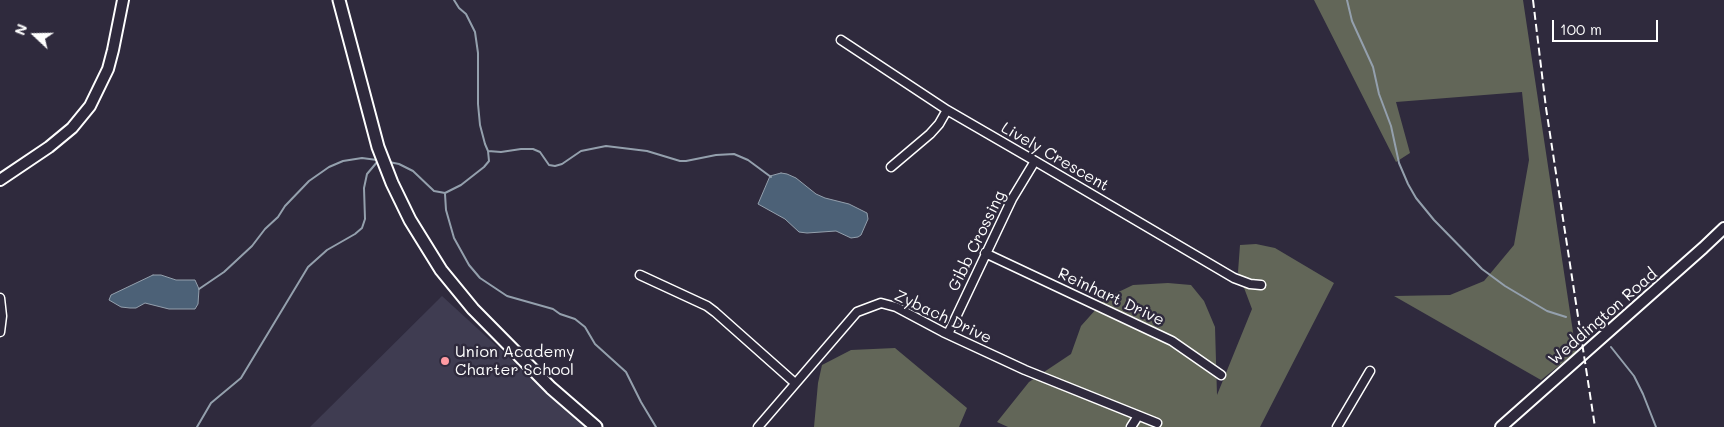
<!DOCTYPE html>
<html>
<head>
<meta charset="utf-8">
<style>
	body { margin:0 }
	#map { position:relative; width:1724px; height:427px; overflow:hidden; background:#2f2a3d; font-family:Mali,sans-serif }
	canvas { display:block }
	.north { position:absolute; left:10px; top:10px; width:50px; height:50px; -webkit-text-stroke:4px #2f2a3d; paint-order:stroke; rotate:291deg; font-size:14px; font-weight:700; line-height:20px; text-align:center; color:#fff }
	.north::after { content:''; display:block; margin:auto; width:18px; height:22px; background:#fff; clip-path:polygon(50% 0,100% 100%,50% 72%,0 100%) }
	.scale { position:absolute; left:1552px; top:20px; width:106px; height:22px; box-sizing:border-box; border:2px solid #fff; border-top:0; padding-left:6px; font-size:15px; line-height:18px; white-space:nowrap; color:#fff; -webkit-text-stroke:4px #2f2a3d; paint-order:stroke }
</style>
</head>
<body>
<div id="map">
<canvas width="1724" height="427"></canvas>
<div class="north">N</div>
<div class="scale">100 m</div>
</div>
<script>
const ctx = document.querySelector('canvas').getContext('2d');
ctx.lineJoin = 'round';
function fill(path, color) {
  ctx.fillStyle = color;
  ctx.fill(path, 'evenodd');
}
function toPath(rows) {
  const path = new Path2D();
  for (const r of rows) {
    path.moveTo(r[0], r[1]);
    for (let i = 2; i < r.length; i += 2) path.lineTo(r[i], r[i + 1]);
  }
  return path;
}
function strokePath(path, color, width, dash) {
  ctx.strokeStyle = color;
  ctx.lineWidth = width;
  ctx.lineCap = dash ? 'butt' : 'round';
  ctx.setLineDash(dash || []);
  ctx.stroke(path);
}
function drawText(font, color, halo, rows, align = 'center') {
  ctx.font = font + ' Mali,sans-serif';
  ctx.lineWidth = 5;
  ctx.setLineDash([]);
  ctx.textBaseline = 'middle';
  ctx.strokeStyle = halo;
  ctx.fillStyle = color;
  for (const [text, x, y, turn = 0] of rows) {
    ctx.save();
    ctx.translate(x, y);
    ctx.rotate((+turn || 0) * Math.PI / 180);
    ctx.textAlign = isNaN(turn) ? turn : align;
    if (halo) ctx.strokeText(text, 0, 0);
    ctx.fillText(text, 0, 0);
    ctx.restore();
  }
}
fill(toPath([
	[442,296,585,427,310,427]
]), '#3f3c51');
fill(toPath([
	[1314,0,1523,0,1576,352,1541,380,1394,296,1450,295,1484,281,1514,245,1529,160,1522,92,1396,102,1410,153,1396,162],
	[1256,244,1275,248,1334,283,1260,427,1008,427,997,422,1029,382,1071,354,1081,326,1106,298,1133,285,1168,283,1191,285,1204,301,1215,327,1217,395,1252,309,1238,272,1240,245],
	[895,348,967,408,959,427,814,427,818,383,822,365,851,350]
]), '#626658');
const water = toPath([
	[781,173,787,174,796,178,816,194,825,198,849,204,867,213,868,219,861,235,858,237,851,238,836,231,807,233,799,232,785,219,758,204,770,176,781,173],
	[153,275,161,275,176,280,195,280,199,289,198,304,195,309,169,309,145,303,136,308,130,308,121,307,109,300,111,295,153,275]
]);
fill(water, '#4c6177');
strokePath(water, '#94a0ad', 1);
strokePath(toPath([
	[1347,0,1352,21,1373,67,1379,94,1391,126,1399,163,1408,184,1416,198,1434,220,1482,269,1505,286,1547,311,1566,317],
	[488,151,501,152,521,149,533,149,540,152,549,165,555,166,562,164,581,151,606,146,647,151,680,161,686,161,716,155,734,154,748,160,771,177],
	[389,162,399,164,413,171,434,191,445,193,461,185,484,167,489,161,488,151,485,144,480,125,478,104,478,53,475,32,466,14,459,8,454,0],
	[445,194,446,210,454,238,469,265,480,278,507,296,553,309,560,314,575,319,585,327,595,344,626,372,641,402,656,427],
	[199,289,224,272,252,246,265,229,278,217,285,206,309,181,329,167,343,161,362,158,377,160],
	[1611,347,1634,376,1643,394,1656,427],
	[197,427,211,403,241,378,308,267,327,250,355,234,362,228,365,219,364,188,367,174,378,161]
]), '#94a0ad', 2);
const street = toPath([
	[841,40,947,110,1035,161,1234,278,1250,284,1261,285],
	[891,167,930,134,939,124,947,110],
	[985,253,1172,341,1221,375],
	[640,275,707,306,715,312,795,383],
	[0,298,2,316,0,332],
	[948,334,1012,199,1035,161],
	[758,427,857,312,881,303,896,307,943,332,1025,370,1157,423],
	[1131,427,1138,416],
	[1337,427,1370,371]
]);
const secondary = toPath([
	[0,180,49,147,72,128,90,106,108,69,113,50,123,0],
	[1501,427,1703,248,1724,228]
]);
const primary = toPath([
	[339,0,378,147,392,183,410,220,441,270,473,309,551,388,596,427]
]);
strokePath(street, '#fff', 11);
strokePath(secondary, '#fff', 14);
strokePath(primary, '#fff', 15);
strokePath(street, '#2f2a3d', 8);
strokePath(secondary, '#2f2a3d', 10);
strokePath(primary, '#2f2a3d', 11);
strokePath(toPath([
	[1533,0,1546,108,1595,427]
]), '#fff', 2, [8, 4]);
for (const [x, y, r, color] of [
	[445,361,5,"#ff9aa2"]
]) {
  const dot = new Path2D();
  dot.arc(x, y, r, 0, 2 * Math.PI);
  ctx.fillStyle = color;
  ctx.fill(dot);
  strokePath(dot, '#2f2a3d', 2);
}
drawText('16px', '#fff', '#2f2a3d', [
	["Lively Crescent",1055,157,30],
	["Gibb Crossing",977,241,-64],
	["Reinhart Drive",1111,297,25],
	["Zybach Drive",943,317,25],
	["Weddington Road",1603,317,-41]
]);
drawText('16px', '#fff', '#2f2a3d', [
	["Union Academy",455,352],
	["Charter School",455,370]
], 'left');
</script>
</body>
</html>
